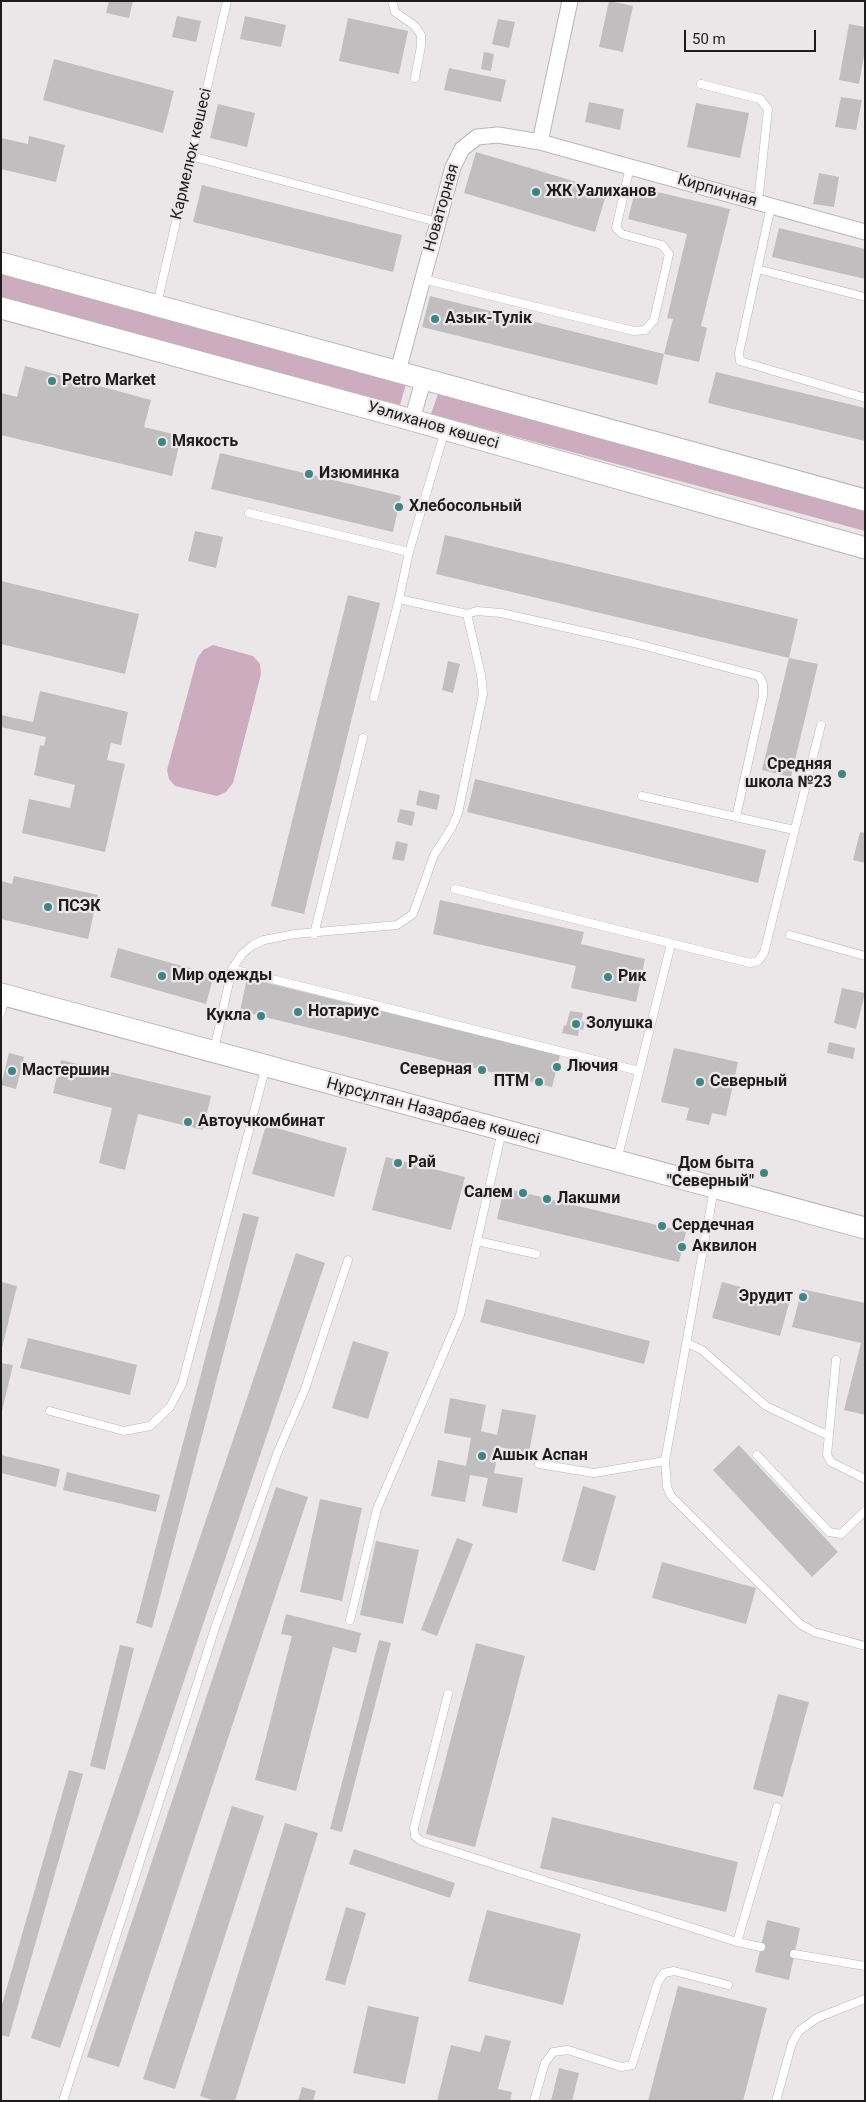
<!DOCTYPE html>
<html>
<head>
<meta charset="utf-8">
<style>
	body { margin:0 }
	#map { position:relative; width:866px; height:2102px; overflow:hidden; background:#ebe7e9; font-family:Roboto,sans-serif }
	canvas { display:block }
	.frame { position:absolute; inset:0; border:2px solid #1d1c1c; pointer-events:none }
	.scale { position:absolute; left:684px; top:30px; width:132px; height:22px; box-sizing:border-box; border:2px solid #1d1c1c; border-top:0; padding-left:6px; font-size:15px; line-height:18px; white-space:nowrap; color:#1d1c1c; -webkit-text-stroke:4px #ebe7e9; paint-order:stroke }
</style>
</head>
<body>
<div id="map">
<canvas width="866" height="2102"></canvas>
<div class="frame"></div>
<div class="scale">50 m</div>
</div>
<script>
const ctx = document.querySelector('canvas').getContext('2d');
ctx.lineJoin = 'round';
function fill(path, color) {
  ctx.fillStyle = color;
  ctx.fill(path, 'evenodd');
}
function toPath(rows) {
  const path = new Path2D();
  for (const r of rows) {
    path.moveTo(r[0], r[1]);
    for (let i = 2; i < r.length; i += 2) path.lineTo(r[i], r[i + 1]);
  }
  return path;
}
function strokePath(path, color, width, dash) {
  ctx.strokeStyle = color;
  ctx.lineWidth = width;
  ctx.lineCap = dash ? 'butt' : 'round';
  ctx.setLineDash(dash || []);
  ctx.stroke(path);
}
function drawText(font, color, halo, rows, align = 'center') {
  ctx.font = font + ' Roboto,sans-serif';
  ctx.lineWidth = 4.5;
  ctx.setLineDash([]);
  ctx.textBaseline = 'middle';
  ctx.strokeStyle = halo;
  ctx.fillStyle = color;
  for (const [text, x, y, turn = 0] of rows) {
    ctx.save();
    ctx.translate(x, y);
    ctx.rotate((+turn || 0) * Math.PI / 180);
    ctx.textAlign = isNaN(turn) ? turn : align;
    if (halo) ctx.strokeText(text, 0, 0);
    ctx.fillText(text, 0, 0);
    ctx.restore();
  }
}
fill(toPath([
	[1,274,406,384,400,405,1,299],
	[438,394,865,511,865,531,431,414],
	[213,645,253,656,260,664,261,674,233,783,226,792,217,796,175,786,169,779,167,770,197,659,203,650]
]), '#ccacbe');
fill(toPath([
	[109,1,133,1,129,18,106,13],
	[609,1,633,6,623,52,599,47],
	[177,16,201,21,196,42,172,37],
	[245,16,286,25,281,47,240,39],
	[348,18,408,31,399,74,339,61],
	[498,19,515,22,509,48,492,44],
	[849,24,865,27,865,50,859,84,839,80],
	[484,52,494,54,491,71,481,69],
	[54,59,174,91,163,133,43,100],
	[449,68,506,80,501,102,444,90],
	[841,97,862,100,856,130,835,127],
	[589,102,624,109,620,130,585,122],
	[696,103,749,113,740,158,687,147],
	[218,104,255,113,247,147,210,138],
	[29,136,65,145,56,182,1,169,1,138,28,144],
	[476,152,607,191,595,232,464,193],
	[819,173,839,177,834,207,813,204],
	[202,185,402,235,393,272,193,222],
	[636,187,730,209,701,326,707,328,699,362,664,354,673,319,667,318,687,234,628,219],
	[779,228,865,249,865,279,772,257],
	[430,296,664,354,657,385,422,327],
	[25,366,151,400,144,427,181,436,172,476,1,435,1,393,17,397],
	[716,372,865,408,865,441,708,403],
	[220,453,401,496,393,532,211,489],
	[195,531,223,537,216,568,188,561],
	[445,535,798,619,789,658,436,574],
	[1,581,139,614,125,674,1,644],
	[348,595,380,603,304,914,271,906],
	[789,658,818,664,791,777,762,770],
	[448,661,460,664,453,693,442,690],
	[40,691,128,712,121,745,111,743,107,760,125,764,105,852,22,833,29,799,70,808,75,785,34,775,40,745,44,746,46,737,1,727,1,715,33,722],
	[475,779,766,850,758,883,467,812],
	[419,790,440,795,437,810,416,805],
	[400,809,415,812,412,826,397,822],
	[860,832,865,833,865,863,853,860],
	[396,841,408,844,404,861,392,859],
	[14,876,98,895,88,939,1,919,1,881,12,884],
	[440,900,584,932,581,944,645,959,636,1002,571,988,576,966,433,934],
	[118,948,214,975,206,1004,110,977],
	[247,978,560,1055,552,1087,240,1011],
	[842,988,865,993,856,1029,834,1023],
	[570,1011,583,1013,581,1021,585,1022,583,1030,579,1029,578,1036,562,1033,564,1025,566,1026],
	[829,1042,855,1048,853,1059,827,1053],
	[674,1048,738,1062,726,1116,712,1113,709,1125,686,1120,689,1108,661,1102],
	[9,1053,24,1057,16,1089,1,1085],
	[61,1060,211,1096,203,1130,138,1114,125,1170,99,1163,112,1108,53,1093],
	[266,1125,347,1148,334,1197,252,1174],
	[386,1157,465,1177,451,1230,372,1210],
	[504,1188,686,1232,679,1262,497,1219],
	[243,1213,259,1217,152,1628,136,1623],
	[296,1253,325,1263,60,2048,31,2038],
	[1,1282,17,1286,2,1348,1,1348],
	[722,1282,790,1300,780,1336,712,1318],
	[802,1289,865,1303,865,1415,844,1410,861,1343,792,1327],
	[486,1299,650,1341,644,1364,480,1322],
	[28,1338,137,1365,130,1395,20,1368],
	[353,1341,389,1352,368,1419,332,1408],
	[1,1363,13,1365,2,1411,1,1411],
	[450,1398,486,1405,481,1431,497,1435,502,1409,536,1415,529,1453,499,1447,494,1473,523,1478,517,1513,482,1506,488,1478,470,1475,465,1502,431,1496,438,1460,466,1466,471,1438,444,1433],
	[739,1445,838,1552,812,1577,713,1470],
	[1,1455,60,1469,56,1487,1,1473],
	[67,1472,160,1495,156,1512,63,1490],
	[583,1486,616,1496,595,1571,562,1561],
	[276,1487,308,1497,119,2067,87,2057],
	[320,1499,362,1508,342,1601,300,1592],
	[457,1538,473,1544,437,1636,421,1630],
	[376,1541,419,1550,403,1624,360,1615],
	[662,1562,756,1588,746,1624,652,1598],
	[286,1614,361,1633,356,1653,333,1647,296,1791,255,1780,292,1636,281,1634],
	[379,1640,391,1643,342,1832,330,1829],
	[476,1643,525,1656,475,1847,426,1834],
	[120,1645,134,1648,105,1770,90,1766],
	[778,1694,809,1702,783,1797,753,1789],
	[69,1770,83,1774,9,2037,1,2035,1,2008],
	[232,1806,264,1816,175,2089,143,2079],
	[552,1817,738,1862,726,1912,540,1868],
	[285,1823,318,1833,235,2101,215,2101,200,2096],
	[354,1849,455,1883,450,1898,349,1864],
	[346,1907,366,1913,345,1985,325,1980],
	[487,1910,581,1934,563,2005,468,1981],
	[767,1920,800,1928,789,1980,755,1972],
	[678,1986,767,2008,743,2101,648,2101],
	[368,2006,419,2017,405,2084,353,2073],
	[485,2035,511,2041,498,2089,512,2092,510,2101,437,2101,451,2045,480,2052],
	[559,2068,579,2073,572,2101,551,2101],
	[302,2087,316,2091,313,2101,298,2101]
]), '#c1bec0');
const lane = toPath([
	[392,1,395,12,415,26,421,35,421,46,415,78],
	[701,84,760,99,768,109,758,203],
	[191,156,437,222],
	[771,206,739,353,740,361,865,398],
	[757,269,865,297],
	[423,279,634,331,645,330,654,320,669,254,662,245,622,234,616,228,630,167],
	[157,304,227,1],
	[445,430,409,552,399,599,467,614,477,611,501,613,634,643,759,676,763,684,763,696,736,817],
	[249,513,409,552],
	[374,697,399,599],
	[642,796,794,830],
	[455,889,750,963,758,961,764,953,821,725],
	[314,934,363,738],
	[790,935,865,956],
	[232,969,639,1071],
	[1,1013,5,997],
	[214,1050,232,969,242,954,253,945,264,940,295,934,397,925,413,914,434,855,452,827,458,813,483,694,481,675,467,614],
	[617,1160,671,944],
	[714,1189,665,1461,667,1487,671,1496,800,1624,814,1632,865,1646],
	[477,1241,536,1254],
	[687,1343,702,1350,766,1406,827,1435],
	[836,1360,827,1455,831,1462,865,1479],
	[50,1411,124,1431,150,1426,170,1407,182,1384,266,1066],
	[757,1455,829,1532,841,1534,865,1511],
	[539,1464,594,1473,665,1461],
	[350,1620,377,1509,460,1315,502,1131],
	[448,1694,414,1828,415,1836,421,1841,737,1942,761,1947],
	[737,1942,777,1807],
	[794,1954,865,1966],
	[63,2101,215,1628,277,1454,305,1389,348,1260],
	[534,2101,545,2063,553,2052,568,2050,621,2067,632,2065,658,1982,664,1973,674,1971,728,1985],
	[776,2101,792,2043,799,2031,817,2018,865,1999]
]);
const street = toPath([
	[540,142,570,1],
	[398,371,453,167,462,149,477,137,498,135,540,142,865,232],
	[412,420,424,378]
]);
const secondary = toPath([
	[1,263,865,500],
	[1,308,412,420,865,548],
	[1,994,865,1228]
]);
strokePath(lane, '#b9b6b8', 9);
strokePath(street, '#b9b6b8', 17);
strokePath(secondary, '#b9b6b8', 23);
strokePath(lane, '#fff', 8);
strokePath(street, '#fff', 15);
strokePath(secondary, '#fff', 21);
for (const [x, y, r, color] of [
	[536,192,5,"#3e8685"],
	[435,319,5,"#3e8685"],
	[52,381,5,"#3e8685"],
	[162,442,5,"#3e8685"],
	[309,474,5,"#3e8685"],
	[399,507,5,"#3e8685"],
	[842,774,5,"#3e8685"],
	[48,907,5,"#3e8685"],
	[162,976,5,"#3e8685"],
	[608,977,5,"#3e8685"],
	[298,1012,5,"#3e8685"],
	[261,1016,5,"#3e8685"],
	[576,1024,5,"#3e8685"],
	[557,1067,5,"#3e8685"],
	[482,1070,5,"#3e8685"],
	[12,1071,5,"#3e8685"],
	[539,1082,5,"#3e8685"],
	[700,1082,5,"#3e8685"],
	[188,1122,5,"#3e8685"],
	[398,1163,5,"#3e8685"],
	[764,1173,5,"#3e8685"],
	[523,1193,5,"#3e8685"],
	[547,1199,5,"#3e8685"],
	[662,1226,5,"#3e8685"],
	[682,1247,5,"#3e8685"],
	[803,1297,5,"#3e8685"],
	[482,1456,5,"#3e8685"]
]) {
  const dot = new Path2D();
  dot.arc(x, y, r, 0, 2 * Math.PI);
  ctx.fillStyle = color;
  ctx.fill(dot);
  strokePath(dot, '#ebe7e9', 2);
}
drawText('16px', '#1d1c1c', '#ebe7e9', [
	["Кармелюк көшесі",192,154,-77],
	["Кирпичная",717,191,16],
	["Новаторная",442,208,-74],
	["Уәлиханов көшесі",433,426,16],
	["Нұрсұлтан Назарбаев көшесі",433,1112,15]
]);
drawText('bold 16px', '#1d1c1c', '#ebe7e9', [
	["ЖК Уалиханов",546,192],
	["Азык-Тулiк",445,319],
	["Petro Market",62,381],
	["Мякость",172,442],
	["Изюминка",319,474],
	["Хлебосольный",409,507],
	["Средняя",832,765,"right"],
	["школа №23",832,783,"right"],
	["ПСЭК",58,907],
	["Мир одежды",172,976],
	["Рик",618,977],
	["Нотариус",308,1012],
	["Кукла",251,1016,"right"],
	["Золушка",586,1024],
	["Лючия",567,1067],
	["Северная",472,1070,"right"],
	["Мастершин",22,1071],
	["ПТМ",529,1082,"right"],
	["Северный",710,1082],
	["Автоучкомбинат",198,1122],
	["Рай",408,1163],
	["Дом быта",754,1164,"right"],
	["\"Северный\"",754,1182,"right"],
	["Салем",513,1193,"right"],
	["Лакшми",557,1199],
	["Сердечная",672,1226],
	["Аквилон",692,1247],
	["Эрудит",793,1297,"right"],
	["Ашык Аспан",492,1456]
], 'left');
</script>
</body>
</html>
